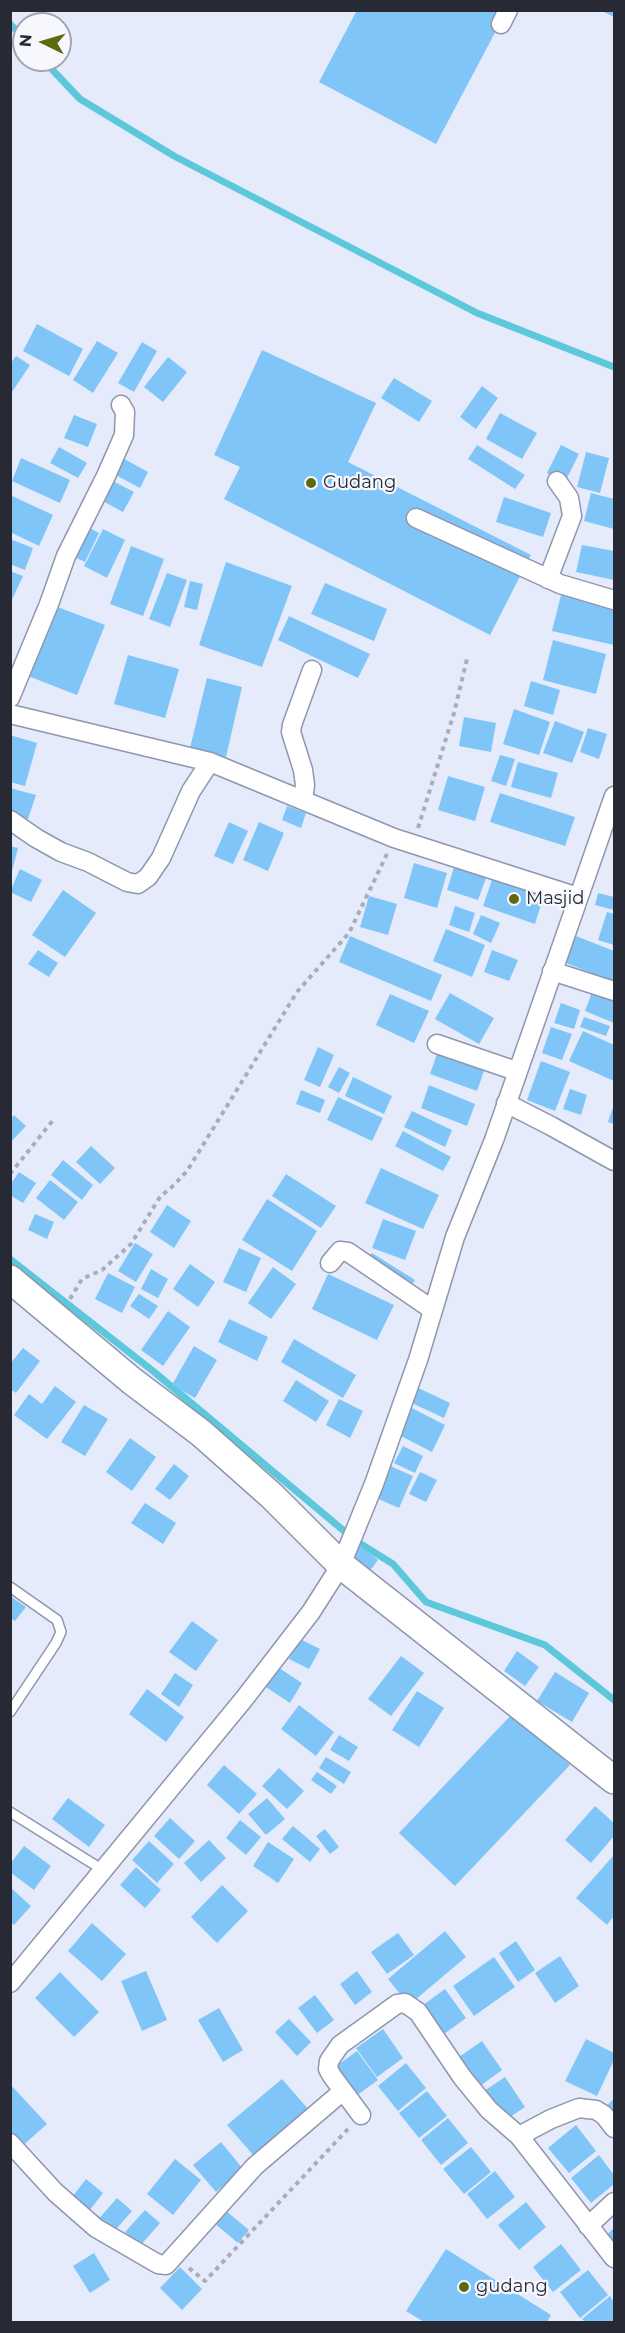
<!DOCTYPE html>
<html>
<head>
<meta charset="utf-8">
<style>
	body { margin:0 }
	#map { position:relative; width:625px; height:2333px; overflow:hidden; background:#e6ebfb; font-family:Montserrat,sans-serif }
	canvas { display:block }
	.frame { position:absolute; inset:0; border:12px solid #272a34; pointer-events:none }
	.north { position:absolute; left:12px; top:12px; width:60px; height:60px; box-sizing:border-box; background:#f7f8fe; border:2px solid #a4a6ad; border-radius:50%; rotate:275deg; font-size:16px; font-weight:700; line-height:24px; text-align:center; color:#272a34 }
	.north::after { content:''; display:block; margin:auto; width:21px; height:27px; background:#5e6a12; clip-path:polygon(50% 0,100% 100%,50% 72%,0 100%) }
</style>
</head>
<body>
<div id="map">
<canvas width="625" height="2333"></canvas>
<div class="frame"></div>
<div class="north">N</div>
</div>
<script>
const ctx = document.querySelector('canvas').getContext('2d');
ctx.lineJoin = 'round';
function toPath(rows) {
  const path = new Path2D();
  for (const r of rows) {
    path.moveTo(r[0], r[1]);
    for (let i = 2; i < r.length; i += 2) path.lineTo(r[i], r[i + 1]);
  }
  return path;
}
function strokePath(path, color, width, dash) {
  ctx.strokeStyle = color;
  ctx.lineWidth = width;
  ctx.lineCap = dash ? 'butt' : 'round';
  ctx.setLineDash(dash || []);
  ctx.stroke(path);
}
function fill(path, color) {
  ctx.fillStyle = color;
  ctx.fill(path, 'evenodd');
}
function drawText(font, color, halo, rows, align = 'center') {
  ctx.font = font + ' Montserrat,sans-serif';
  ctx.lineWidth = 4.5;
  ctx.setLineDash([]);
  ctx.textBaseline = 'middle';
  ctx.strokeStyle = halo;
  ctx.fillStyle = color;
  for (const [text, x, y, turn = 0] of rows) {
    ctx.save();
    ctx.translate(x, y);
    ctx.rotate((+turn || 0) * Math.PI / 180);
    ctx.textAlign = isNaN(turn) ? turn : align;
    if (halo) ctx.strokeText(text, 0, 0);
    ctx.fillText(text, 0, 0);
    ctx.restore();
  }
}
strokePath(toPath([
	[10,24,24,38],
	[43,60,80,99,174,156,477,313,614,367],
	[10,1259,153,1371,356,1541,393,1564,426,1602,545,1645,614,1700]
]), '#5dc8db', 7);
fill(toPath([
	[357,10,507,10,436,144,319,82],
	[600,10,614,10,614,17],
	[37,324,83,349,69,376,23,351],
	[97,341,118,353,93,393,73,380],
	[142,342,157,351,134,392,118,383],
	[262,350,376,403,348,462,531,555,490,635,224,499,240,467,214,455],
	[16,356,30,365,10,395,10,364],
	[168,357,187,372,163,402,144,387],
	[394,378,432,401,419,422,381,398],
	[482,386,498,398,476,429,460,417],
	[500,413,537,433,522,459,486,439],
	[74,415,97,424,88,447,64,438],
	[477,445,525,475,515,489,468,459],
	[561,445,579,454,565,482,547,473],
	[59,447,87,463,78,478,50,463],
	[586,452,609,458,600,493,577,487],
	[119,456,148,472,140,488,110,472],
	[21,458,70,480,60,503,12,481],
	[109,479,134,492,123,512,99,499],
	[591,493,614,499,614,529,584,521],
	[10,495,53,515,39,546,10,532],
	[504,497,551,513,543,537,496,522],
	[84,525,99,533,85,562,70,555],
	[103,529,125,540,107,578,84,566],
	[10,539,33,548,25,570,10,564],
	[582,545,614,551,614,580,576,572],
	[131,546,164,559,143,616,110,604],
	[226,562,292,586,262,667,199,645],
	[10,571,23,576,10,604],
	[167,573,187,580,170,627,149,619],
	[190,581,203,584,197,610,184,607],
	[325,583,387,609,374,641,311,614],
	[561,595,614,608,614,645,552,631],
	[55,606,105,625,77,695,28,676],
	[289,616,370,654,358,678,278,640],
	[553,640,606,654,596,694,543,680],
	[128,655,179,669,165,718,114,704],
	[207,678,242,687,226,757,190,748],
	[531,681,560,690,553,715,524,706],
	[514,709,550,722,539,755,503,744],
	[464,717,496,723,491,752,459,746],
	[555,721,584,732,572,763,543,753],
	[588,728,607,734,599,759,580,752],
	[10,735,37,743,25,786,10,782],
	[500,755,515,759,506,786,491,781],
	[518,762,558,773,551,798,511,787],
	[448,776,485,787,475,821,438,810],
	[10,788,36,795,28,819,10,814],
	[500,793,575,817,565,846,490,822],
	[287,806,306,813,301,828,282,820],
	[229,822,248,831,233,864,214,856],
	[259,822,284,833,268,871,243,860],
	[10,846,18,848,11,875,10,875],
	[414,863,447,873,437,908,404,898],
	[454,867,486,878,478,900,447,890],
	[20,869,42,880,31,902,10,892],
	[494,874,545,892,535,924,483,906],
	[63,890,96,913,65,957,32,935],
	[598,893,614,897,614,910,595,905],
	[369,896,397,904,388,935,360,927],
	[455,906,475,913,469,932,449,925],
	[607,912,614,914,614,945,598,940],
	[481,915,500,923,491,943,473,934],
	[446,929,485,945,472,977,433,961],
	[350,936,442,975,431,1001,339,962],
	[576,936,614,951,614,982,566,963],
	[38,950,58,963,49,977,28,964],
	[492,950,518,960,509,981,484,972],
	[592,992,614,1000,614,1023,585,1011],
	[450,993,494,1018,479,1044,435,1019],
	[390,994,429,1011,414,1043,376,1025],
	[561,1003,580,1010,574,1029,554,1023],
	[584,1017,610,1026,606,1036,580,1027],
	[551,1027,572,1034,562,1060,542,1053],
	[583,1031,614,1045,614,1081,569,1061],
	[318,1047,334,1055,320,1087,304,1080],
	[438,1051,485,1068,477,1091,430,1074],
	[541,1061,570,1072,555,1111,527,1100],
	[339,1067,350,1073,339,1093,328,1087],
	[353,1077,392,1096,384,1114,345,1096],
	[429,1085,475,1104,467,1126,421,1108],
	[570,1089,587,1095,581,1115,563,1109],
	[301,1090,325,1100,320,1113,296,1104],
	[338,1097,383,1118,372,1141,327,1120],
	[614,1104,614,1124,608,1122],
	[412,1111,452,1130,445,1147,404,1127],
	[14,1115,26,1126,10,1143,10,1120],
	[403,1131,451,1157,443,1171,395,1146],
	[91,1146,115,1168,100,1184,76,1162],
	[63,1160,93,1185,82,1200,51,1175],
	[381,1168,439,1195,423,1229,365,1203],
	[19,1172,36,1183,23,1203,10,1195,10,1185],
	[286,1174,336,1206,321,1228,272,1196],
	[50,1180,78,1202,64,1220,36,1198],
	[267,1199,317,1231,292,1271,242,1240],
	[167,1205,191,1221,174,1248,150,1232],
	[35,1214,54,1222,47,1239,28,1230],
	[383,1219,416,1231,405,1260,372,1248],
	[135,1243,153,1254,136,1282,118,1271],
	[239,1248,261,1258,246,1292,223,1282],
	[372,1253,415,1280,410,1288,366,1261],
	[190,1264,215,1282,198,1307,173,1289],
	[273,1267,296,1284,271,1319,248,1303],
	[151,1269,168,1279,158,1298,141,1289],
	[108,1273,135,1287,122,1313,95,1299],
	[328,1274,394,1305,377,1340,312,1309],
	[139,1294,158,1306,149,1319,130,1306],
	[168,1311,190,1327,163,1366,141,1350],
	[229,1319,268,1337,257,1361,218,1342],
	[294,1339,356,1375,343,1398,281,1362],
	[194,1346,217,1360,195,1398,172,1385],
	[23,1348,40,1361,16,1393,10,1389,10,1364],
	[296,1380,329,1401,316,1422,283,1401],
	[412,1385,450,1403,444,1418,405,1400],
	[55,1386,76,1402,47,1439,14,1415,29,1394,42,1404],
	[339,1399,363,1411,350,1438,326,1425],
	[84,1405,108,1419,85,1456,61,1442],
	[408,1406,445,1425,432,1452,395,1433],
	[130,1438,156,1457,132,1491,106,1472],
	[403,1446,423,1456,415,1473,394,1463],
	[174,1464,189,1476,170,1500,155,1489],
	[388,1465,413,1476,399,1508,374,1497],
	[420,1472,437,1480,426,1502,409,1494],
	[145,1503,176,1523,163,1544,131,1523],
	[360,1546,378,1560,366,1576,348,1562],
	[10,1596,26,1607,15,1621,10,1618],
	[192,1621,218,1640,196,1671,169,1652],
	[300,1639,320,1649,309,1669,289,1659],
	[517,1651,539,1667,525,1686,504,1671],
	[401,1656,424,1673,391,1716,368,1699],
	[279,1668,302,1683,290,1703,266,1687],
	[555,1672,589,1693,572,1722,537,1701],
	[175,1673,193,1685,179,1707,161,1694],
	[147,1689,184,1717,166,1742,129,1714],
	[417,1691,444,1708,419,1747,392,1730],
	[299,1705,334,1732,316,1756,281,1729],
	[514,1712,570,1765,455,1886,399,1833],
	[339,1735,358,1747,349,1761,330,1750],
	[326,1757,351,1772,344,1784,319,1768],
	[224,1765,257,1794,239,1814,207,1785],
	[279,1768,304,1791,287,1809,262,1786],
	[317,1772,337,1786,331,1794,311,1780],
	[68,1798,105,1825,89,1847,52,1819],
	[267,1798,285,1819,266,1835,248,1814],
	[595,1806,614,1823,614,1836,591,1863,565,1840],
	[170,1818,195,1841,179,1859,154,1836],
	[240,1820,261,1837,246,1855,226,1838],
	[293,1826,320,1849,310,1862,282,1839],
	[325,1829,339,1847,330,1854,316,1836],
	[209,1840,226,1858,201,1882,184,1863],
	[149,1841,174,1864,157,1883,132,1860],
	[268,1842,294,1859,278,1883,253,1866],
	[24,1846,51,1866,34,1890,10,1872,10,1864],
	[614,1855,614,1916,607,1925,576,1898],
	[136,1867,161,1890,145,1908,120,1885],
	[222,1885,248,1911,217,1943,191,1917],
	[10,1887,31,1906,14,1925,10,1922],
	[92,1923,126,1954,102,1981,68,1951],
	[445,1931,466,1957,409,2005,388,1979],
	[398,1933,414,1955,387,1974,371,1952],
	[516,1941,535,1970,518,1982,499,1953],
	[560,1956,579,1986,555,2003,535,1973],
	[494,1957,515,1987,474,2016,453,1986],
	[146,1971,167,2020,142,2031,121,1981],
	[357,1971,372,1992,355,2005,340,1984],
	[60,1972,99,2012,74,2037,35,1998],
	[445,1989,466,2018,440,2037,419,2008],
	[315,1995,334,2020,317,2033,298,2008],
	[219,2008,243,2050,223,2062,198,2020],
	[289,2019,311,2042,297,2056,275,2032],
	[383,2029,403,2058,377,2077,356,2048],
	[586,2039,614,2053,614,2060,597,2096,565,2081],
	[482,2041,502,2070,476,2089,456,2059],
	[357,2051,378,2080,352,2099,331,2070],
	[406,2063,426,2088,398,2111,378,2086],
	[505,2077,525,2107,504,2121,484,2091],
	[282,2079,309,2110,254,2156,227,2125],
	[10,2084,47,2124,20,2148,10,2137],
	[427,2091,447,2116,419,2138,399,2113],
	[614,2099,614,2119,605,2107],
	[448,2118,468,2143,441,2165,421,2140],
	[576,2125,596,2151,569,2173,548,2148],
	[221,2142,243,2169,216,2192,193,2165],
	[471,2147,491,2172,464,2194,443,2169],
	[599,2155,614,2175,614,2184,591,2203,571,2178],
	[175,2159,201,2180,173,2215,147,2194],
	[495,2171,515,2197,487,2219,467,2194],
	[86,2179,103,2193,86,2215,69,2201],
	[117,2198,132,2211,111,2235,96,2222],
	[526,2202,546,2227,519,2250,498,2225],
	[145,2210,160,2223,140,2246,125,2232],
	[225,2210,249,2230,238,2243,214,2223],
	[614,2228,614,2255,602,2239],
	[561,2244,581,2270,553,2292,533,2267],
	[446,2249,551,2315,547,2322,424,2322,406,2311],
	[94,2253,110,2280,90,2293,73,2266],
	[180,2267,202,2289,182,2310,160,2288],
	[588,2270,608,2295,580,2318,560,2292],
	[610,2296,614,2302,614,2322,585,2322,582,2319]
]), '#7fc5f8');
const lane = toPath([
	[10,1587,57,1620,61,1632,56,1643,10,1712],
	[10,1812,103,1870]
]);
const street = toPath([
	[501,24,508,10],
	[416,518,560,584,614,600],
	[548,579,572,516,569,498,557,481],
	[10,698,49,604,66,556,106,476,124,435,125,412,121,405],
	[10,714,210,762,394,838,578,897],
	[303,800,305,785,303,770,291,732,292,725,312,670],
	[10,820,36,838,61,852,88,862,127,882,138,884,148,877,161,858,191,791,210,762],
	[552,971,614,991],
	[437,1044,516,1071],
	[506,1103,551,1126,614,1161],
	[330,1263,340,1251,348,1252,433,1310],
	[10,1983,244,1699,311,1612,341,1565,374,1484,418,1360,455,1237,494,1140,614,796],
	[361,2115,332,2076,328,2069,329,2061,340,2045,397,2004,405,2003,418,2012,462,2077,489,2110,519,2136,614,2258],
	[519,2136,551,2119,579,2108,596,2110,604,2115,614,2128],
	[10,2143,55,2192,96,2228,158,2264,166,2265,255,2166,343,2091],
	[588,2226,614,2202]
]);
const secondary = toPath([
	[10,1279,132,1381,201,1433,272,1496,341,1565,614,1780]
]);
strokePath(lane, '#8f96ae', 12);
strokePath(street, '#8f96ae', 21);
strokePath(secondary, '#8f96ae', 30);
strokePath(toPath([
	[418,828,454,713,467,659],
	[10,1174,54,1119],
	[70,1299,82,1279,102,1270,131,1244,160,1197,174,1185,187,1171,297,992,349,933,387,854],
	[189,2268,205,2281,348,2129]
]), '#a8adbb', 4, [4.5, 4.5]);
strokePath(lane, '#fff', 9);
strokePath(street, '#fff', 18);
strokePath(secondary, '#fff', 27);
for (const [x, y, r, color] of [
	[311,483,6,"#5e6a12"],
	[514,899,6,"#5e6a12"],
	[464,2287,6,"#5e6a12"]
]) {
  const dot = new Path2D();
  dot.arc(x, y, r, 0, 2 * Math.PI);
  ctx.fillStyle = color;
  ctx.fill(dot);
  strokePath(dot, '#f7f8fe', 2);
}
drawText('18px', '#272a34', '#f7f8fe', [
	["Gudang",323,483],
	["Masjid",526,899],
	["gudang",476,2287]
], 'left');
</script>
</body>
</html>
